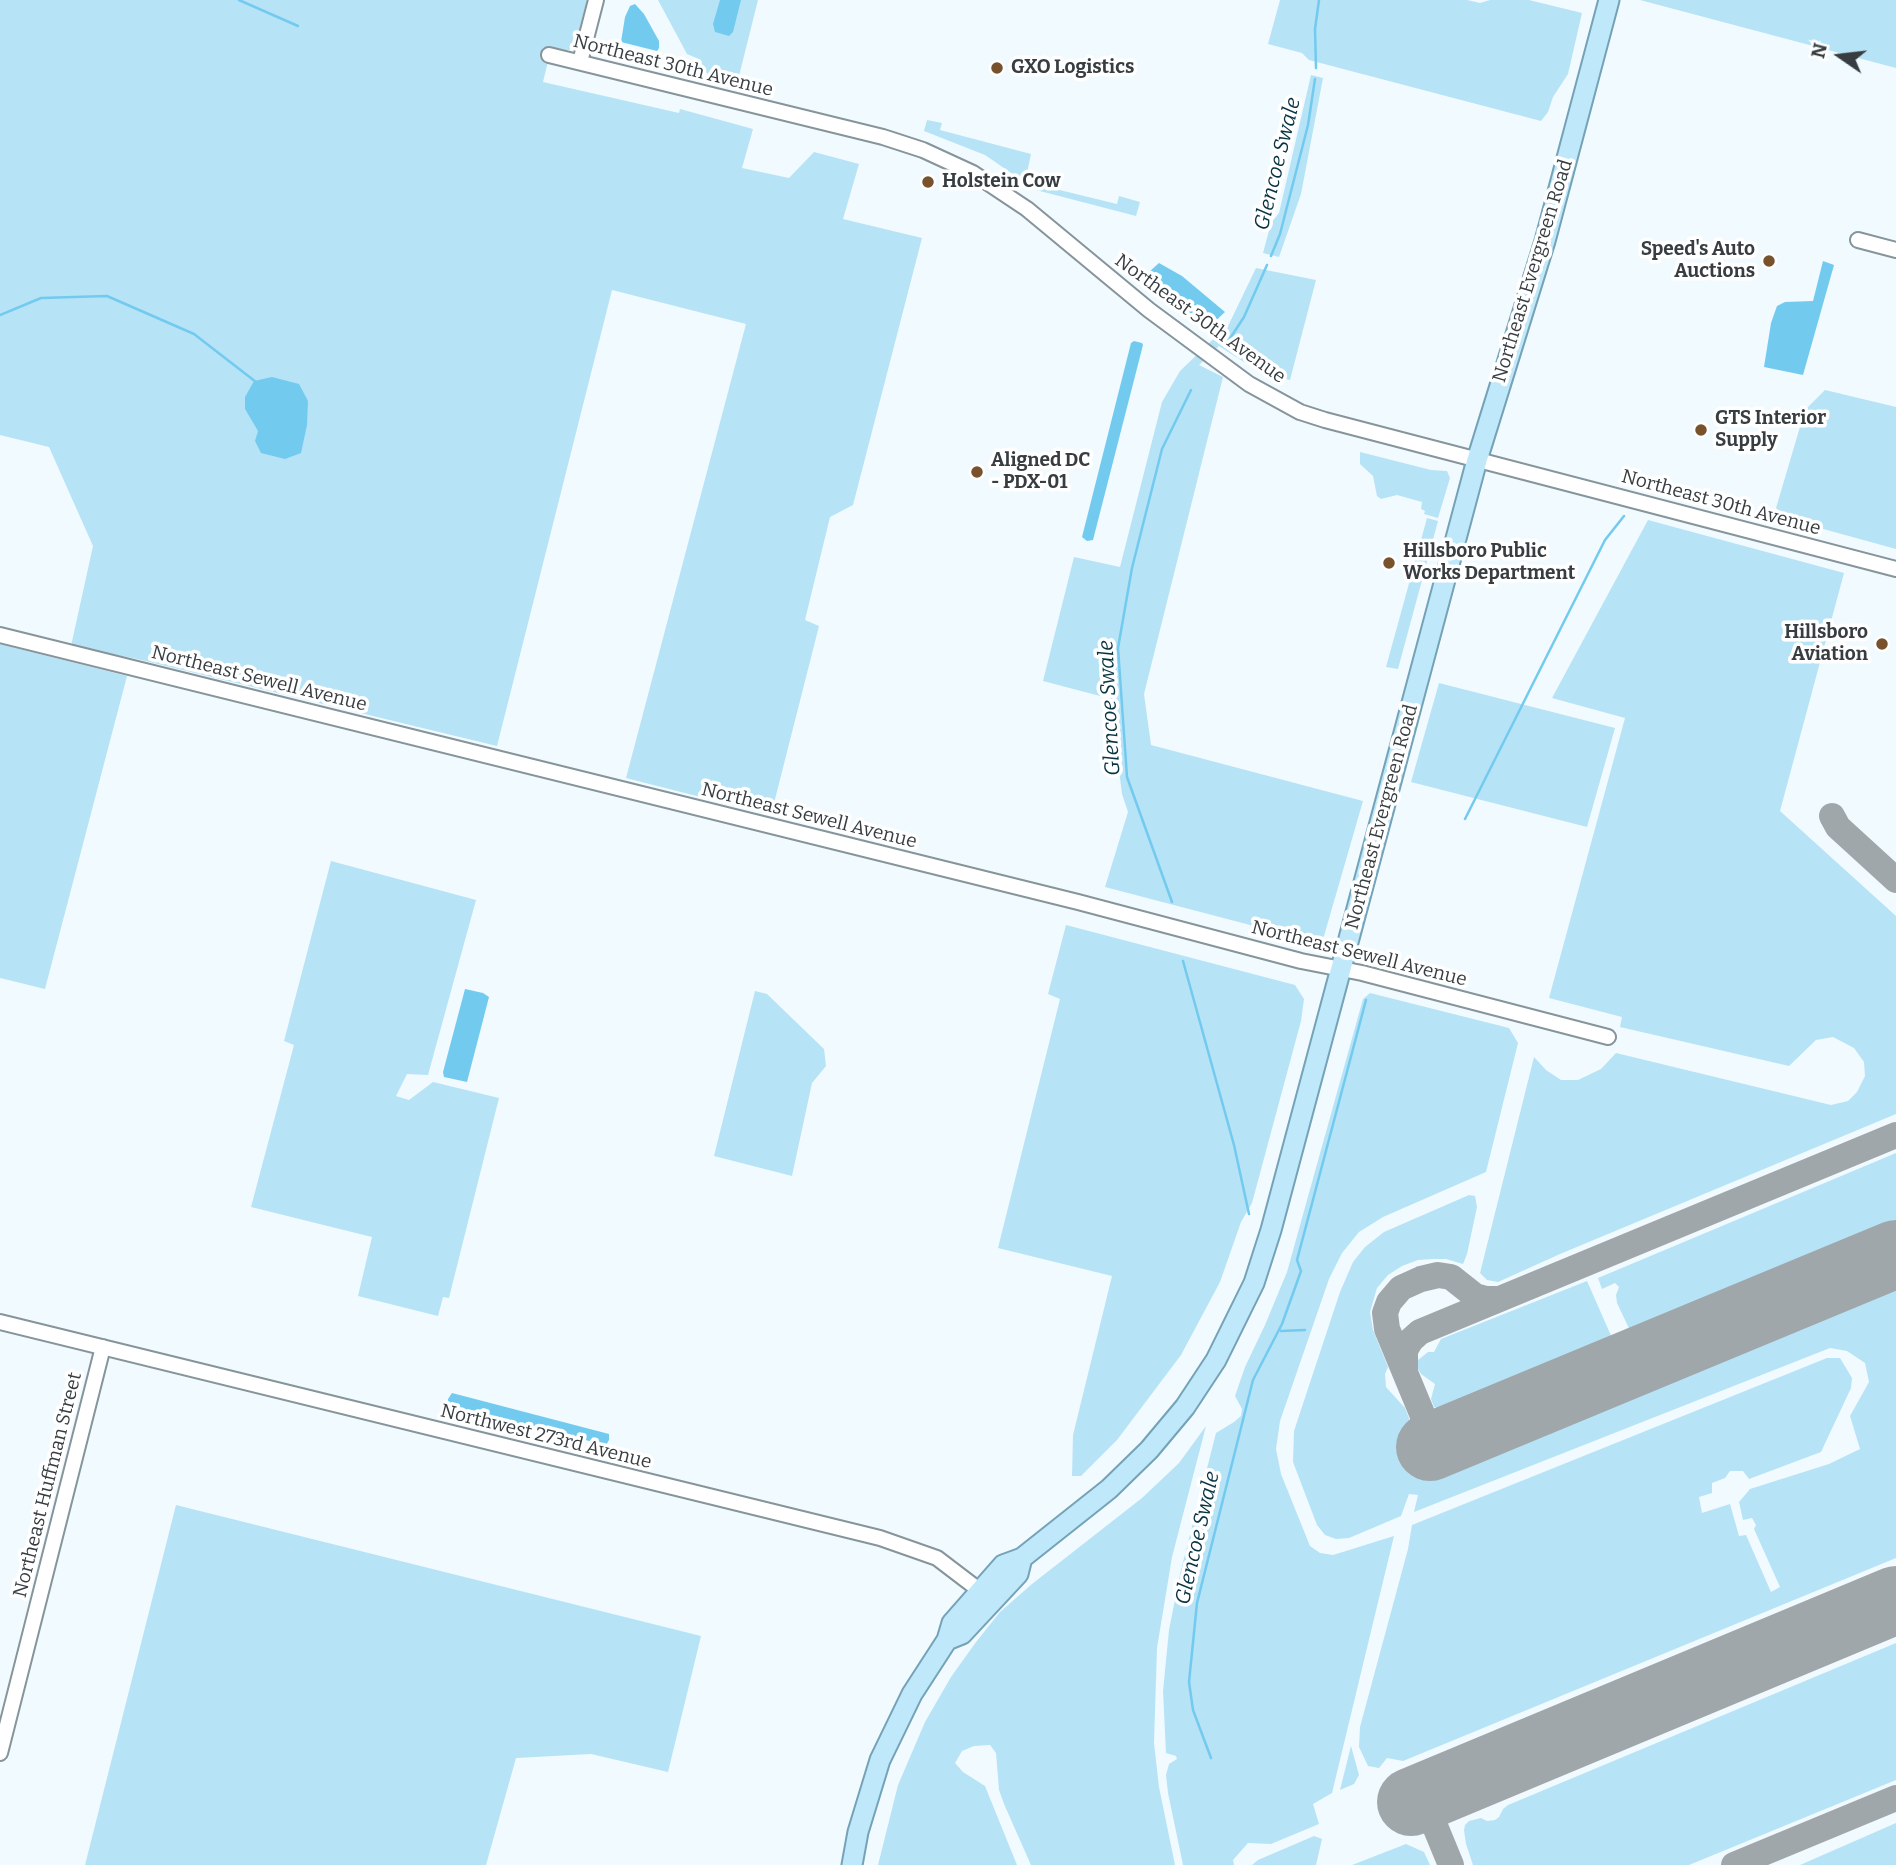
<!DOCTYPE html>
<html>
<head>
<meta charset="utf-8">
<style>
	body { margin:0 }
	#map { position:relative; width:1896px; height:1865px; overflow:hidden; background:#f1faff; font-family:Bitter,serif }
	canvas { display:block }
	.north { position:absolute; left:1805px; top:21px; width:70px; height:70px; -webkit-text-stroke:5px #fff; paint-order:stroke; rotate:284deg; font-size:19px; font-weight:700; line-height:28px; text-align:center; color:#373d40 }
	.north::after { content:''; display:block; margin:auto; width:24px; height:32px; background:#373d40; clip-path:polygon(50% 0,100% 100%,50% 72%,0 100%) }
</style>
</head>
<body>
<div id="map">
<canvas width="1896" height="1865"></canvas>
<div class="north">N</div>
</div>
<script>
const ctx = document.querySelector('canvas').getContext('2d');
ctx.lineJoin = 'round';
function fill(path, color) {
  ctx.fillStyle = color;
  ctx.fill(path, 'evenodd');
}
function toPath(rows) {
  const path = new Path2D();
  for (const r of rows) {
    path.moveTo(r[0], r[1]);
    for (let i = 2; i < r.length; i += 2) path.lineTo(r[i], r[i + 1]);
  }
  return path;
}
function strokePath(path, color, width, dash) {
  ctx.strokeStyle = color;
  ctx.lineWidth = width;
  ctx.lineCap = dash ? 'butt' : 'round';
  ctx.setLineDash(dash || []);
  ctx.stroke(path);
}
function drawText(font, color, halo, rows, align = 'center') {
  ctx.font = font + ' Bitter,serif';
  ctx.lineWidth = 7;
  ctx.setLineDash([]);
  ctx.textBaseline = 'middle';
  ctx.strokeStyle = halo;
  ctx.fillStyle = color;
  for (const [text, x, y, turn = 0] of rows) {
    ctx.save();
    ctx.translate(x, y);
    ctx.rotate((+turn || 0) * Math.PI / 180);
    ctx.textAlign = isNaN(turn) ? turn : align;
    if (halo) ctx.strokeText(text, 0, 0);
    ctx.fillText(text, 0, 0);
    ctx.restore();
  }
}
fill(toPath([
	[0,0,587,0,575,46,569,50,551,49,543,82,679,113,680,109,753,129,742,168,789,178,814,152,859,164,843,219,922,238,853,505,830,517,805,620,819,626,771,815,626,778,746,324,612,290,497,746,137,659,71,646,93,546,49,447,0,435],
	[658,0,758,0,737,84,709,77,699,59,687,54],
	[1280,0,1467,0,1480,3,1490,0,1529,0,1582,13,1568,74,1553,97,1548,112,1541,121,1309,60,1302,53,1268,44],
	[1640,0,1896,0,1896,68],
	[1311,75,1323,78,1301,194,1279,257,1263,253,1271,223,1279,213],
	[927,120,942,123,940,130,1031,154,1027,173,1040,177,1039,185,1117,204,1119,196,1140,202,1136,216,1036,190,985,155,924,131],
	[1256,268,1316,280,1290,380,1271,375,1247,364,1219,346,1199,365,1223,377,1144,694,1151,745,1363,801,1324,936,1315,942,1105,887,1128,812,1122,794,1109,691,1106,695,1100,696,1043,681,1074,557,1120,567,1162,402,1180,371,1229,324],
	[1825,390,1896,407,1896,549,1787,519,1776,508,1805,410],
	[1360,452,1431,470,1447,471,1450,478,1438,518,1424,514,1425,511,1421,509,1422,502,1397,495,1381,499,1377,496,1373,476,1360,464],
	[1427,518,1438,521,1398,669,1386,667],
	[1648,520,1844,573,1780,811,1896,916,1896,1114,1560,1254,1498,1282,1487,1280,1480,1273,1534,1057,1546,1070,1561,1080,1578,1080,1601,1069,1616,1053,1831,1105,1848,1101,1857,1092,1865,1076,1864,1062,1854,1048,1833,1037,1816,1040,1789,1066,1620,1027,1622,1017,1549,998,1625,718,1552,698],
	[0,644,127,676,45,989,0,978],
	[1439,683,1615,728,1587,827,1411,782],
	[331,861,476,900,428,1075,407,1074,396,1096,409,1100,433,1082,499,1098,449,1298,443,1297,438,1316,358,1296,372,1237,251,1207,294,1045,284,1041],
	[1066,925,1295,985,1304,999,1301,1021,1252,1203,1241,1222,1220,1282,1181,1355,1117,1440,1081,1476,1072,1476,1073,1435,1112,1276,998,1248,1060,999,1048,994],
	[755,991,767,994,824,1049,826,1066,812,1083,792,1176,714,1156],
	[1370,993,1509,1028,1518,1043,1486,1172,1383,1217,1359,1232,1342,1253,1329,1279,1280,1421,1276,1449,1281,1474,1310,1546,1320,1553,1333,1555,1394,1536,1332,1793,1313,1804,1319,1824,1271,1844,1248,1843,1233,1860,1234,1865,1183,1865,1168,1793,1166,1775,1169,1764,1177,1759,1176,1756,1166,1753,1163,1691,1169,1630,1180,1574,1216,1433,1234,1422,1241,1416,1242,1409,1235,1396,1245,1367,1265,1325,1287,1272,1363,999],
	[1896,1153,1896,1231,1634,1339,1617,1303,1616,1295,1619,1287,1615,1283,1602,1289,1598,1278],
	[1469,1195,1475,1196,1477,1207,1467,1254,1463,1264,1446,1259,1433,1259,1418,1260,1402,1266,1388,1275,1377,1288,1370,1312,1373,1330,1388,1367,1385,1374,1386,1387,1405,1408,1429,1470,1445,1466,1896,1278,1896,1558,1403,1761,1387,1758,1379,1768,1368,1766,1359,1747,1360,1727,1408,1549,1412,1525,1827,1358,1840,1358,1852,1378,1851,1388,1821,1452,1749,1479,1743,1471,1730,1471,1725,1478,1712,1483,1712,1493,1699,1497,1702,1513,1730,1504,1739,1536,1746,1535,1771,1592,1780,1587,1754,1529,1756,1525,1752,1518,1743,1520,1739,1502,1750,1489,1829,1464,1860,1449,1850,1416,1869,1382,1865,1363,1847,1351,1830,1348,1414,1512,1418,1495,1409,1494,1401,1516,1349,1538,1336,1539,1325,1535,1317,1525,1293,1462,1294,1431,1340,1292,1353,1262,1365,1247,1384,1232],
	[1587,1281,1616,1347,1472,1407,1454,1403,1443,1410,1434,1407,1431,1399,1435,1384,1421,1374,1417,1367,1418,1360,1428,1352,1434,1352,1441,1339],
	[1206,1426,1172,1557,1157,1648,1154,1743,1159,1787,1175,1865,1031,1865,1004,1804,999,1790,996,1753,990,1745,974,1746,962,1751,955,1763,963,1772,985,1786,1017,1865,878,1865,898,1785,925,1722,951,1677,976,1642,1000,1612,1032,1584,1142,1498,1179,1463],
	[176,1505,701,1636,668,1772,591,1754,516,1758,486,1865,85,1865],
	[1896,1643,1896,1780,1689,1865,1473,1865,1466,1844,1464,1830,1465,1825,1469,1821,1481,1818,1487,1821,1495,1820,1499,1817,1503,1809,1508,1805],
	[1351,1746,1359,1775,1354,1784,1340,1790],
	[1896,1823,1896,1865,1800,1865],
	[1314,1836,1322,1839,1316,1865,1252,1865,1258,1860],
	[1406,1844,1424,1852,1430,1865,1352,1865]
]), '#b7e3f6');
fill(toPath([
	[720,0,741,0,733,32,729,36,715,32,713,24],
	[635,4,644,14,659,41,659,48,657,51,621,42,625,17,630,6],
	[1823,261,1834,265,1803,375,1764,367,1771,323,1777,306,1785,302,1813,301],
	[1159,263,1182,276,1225,312,1208,328,1179,305,1178,298,1159,283,1153,284,1146,279,1149,272],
	[1134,341,1142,343,1143,345,1093,540,1087,541,1082,537,1131,343],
	[272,377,299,384,308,401,307,425,301,453,285,459,261,453,255,441,258,431,245,409,245,397,254,381],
	[465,989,483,993,489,997,467,1082,444,1077,443,1072],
	[452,1393,609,1434,609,1440,606,1445,448,1407,448,1399]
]), '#73caef');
strokePath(toPath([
	[239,0,298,26],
	[1316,68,1315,29,1319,0],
	[1271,256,1280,234,1308,125,1315,79],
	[0,315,41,298,107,296,194,334,256,382],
	[1229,340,1244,317,1267,265],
	[1465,819,1605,540,1624,516],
	[1172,902,1127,777,1118,648,1132,568,1162,449,1191,390],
	[1183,961,1234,1145,1249,1214],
	[1281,1331,1305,1330],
	[1211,1758,1193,1710,1189,1682,1197,1603,1253,1380,1282,1324,1301,1271,1297,1260,1366,1000]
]), '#73caef', 2.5);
strokePath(toPath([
	[1832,816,1838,827,1896,880],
	[1405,1371,1405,1350,1411,1340,1420,1332,1896,1135],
	[1435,1445,1387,1329,1385,1313,1389,1302,1401,1288,1421,1279,1438,1275,1451,1277,1475,1296,1486,1299,1499,1299],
	[1423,1797,1451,1865],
	[1734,1865,1896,1798]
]), '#9fa7ab', 26);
strokePath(toPath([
	[1430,1447,1896,1254],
	[1411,1802,1896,1600]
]), '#9fa7ab', 68);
const minor = toPath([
	[549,55,883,137,923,150,973,173,1027,209,1149,310,1249,384,1300,412,1325,420,1896,569],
	[580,62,596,0],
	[1858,240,1896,250],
	[0,635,1078,902,1301,961,1362,973,1608,1037],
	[0,1322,880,1538,937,1558,979,1590],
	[0,1753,103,1347]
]);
const major = toPath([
	[947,1640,962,1634,1018,1574,1022,1558],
	[852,1865,858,1832,880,1760,912,1694,947,1640,952,1623,1003,1565,1022,1558,1109,1489,1149,1450,1185,1407,1216,1360,1254,1283,1271,1230,1477,460,1545,241,1609,0]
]);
strokePath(minor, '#86959b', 18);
strokePath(major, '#74a2b7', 23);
strokePath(minor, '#fff', 14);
strokePath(major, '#bfe8fa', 19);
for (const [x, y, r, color] of [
	[997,68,7,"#77522d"],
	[928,182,7,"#77522d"],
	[1769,261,7,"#77522d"],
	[1701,430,7,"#77522d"],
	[977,472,7,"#77522d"],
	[1389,563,7,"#77522d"],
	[1882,644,7,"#77522d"]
]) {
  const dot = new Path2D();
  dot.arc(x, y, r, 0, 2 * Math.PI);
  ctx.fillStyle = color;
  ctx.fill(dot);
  strokePath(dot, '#fff', 2.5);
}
drawText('19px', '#373d40', '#fff', [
	["Northeast 30th Avenue",673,66,14],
	["Northeast Evergreen Road",1533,271,-73],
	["Northeast 30th Avenue",1200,319,36],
	["Northeast 30th Avenue",1721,503,15],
	["Northeast Sewell Avenue",259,679,14],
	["Northeast Sewell Avenue",809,816,14],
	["Northeast Evergreen Road",1382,817,-75],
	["Northeast Sewell Avenue",1359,954,14],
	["Northwest 273rd Avenue",546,1437,14],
	["Northeast Huffman Street",48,1485,-76]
]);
drawText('bold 19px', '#373d40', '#fff', [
	["GXO Logistics",1011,68],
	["Holstein Cow",942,182],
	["Speed's Auto",1755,250,"right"],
	["Auctions",1755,272,"right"],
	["GTS Interior",1715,419],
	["Supply",1715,441],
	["Aligned DC",991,461],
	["- PDX-01",991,483],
	["Hillsboro Public",1403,552],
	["Works Department",1403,574],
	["Hillsboro",1868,633,"right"],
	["Aviation",1868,655,"right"]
], 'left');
drawText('italic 21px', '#083342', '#fff', [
	["Glencoe Swale",1278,164,-76],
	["Glencoe Swale",1110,708,-93],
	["Glencoe Swale",1198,1538,-77]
]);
</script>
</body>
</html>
